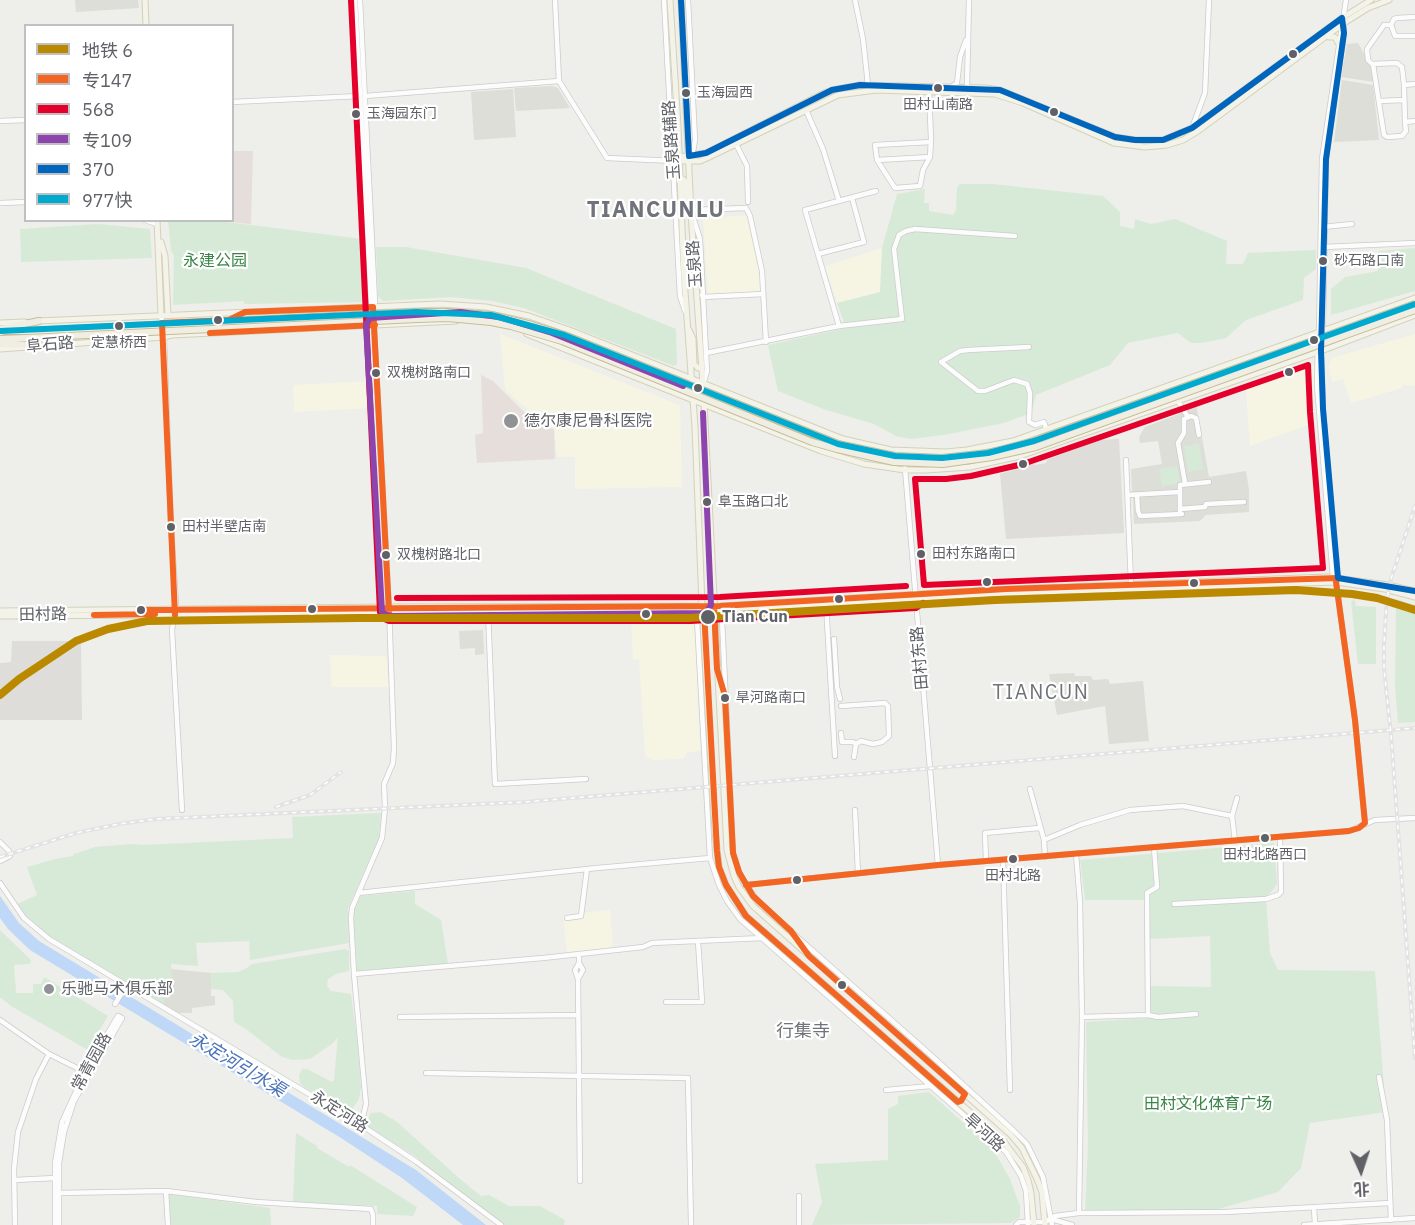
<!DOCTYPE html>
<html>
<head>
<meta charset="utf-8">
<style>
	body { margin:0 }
	#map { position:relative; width:1415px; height:1225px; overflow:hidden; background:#eeeeea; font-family:"IBM Plex Sans","Noto Sans SC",sans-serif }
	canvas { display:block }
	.legend { position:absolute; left:24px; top:24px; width:210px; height:198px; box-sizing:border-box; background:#fff; border:2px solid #bfc0c2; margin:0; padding:8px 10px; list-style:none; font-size:18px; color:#5f6167 }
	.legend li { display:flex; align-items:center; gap:12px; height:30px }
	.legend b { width:30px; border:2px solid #bfc0c2 }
	.north { position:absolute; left:1331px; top:1141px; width:60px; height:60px; -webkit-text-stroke:4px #fff; paint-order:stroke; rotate:177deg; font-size:16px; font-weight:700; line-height:24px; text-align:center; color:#5f6167 }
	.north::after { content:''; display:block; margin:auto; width:21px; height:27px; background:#5f6167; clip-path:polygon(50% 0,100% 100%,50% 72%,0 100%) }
</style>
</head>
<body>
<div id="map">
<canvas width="1415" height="1225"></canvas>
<ul class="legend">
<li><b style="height:8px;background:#bb8900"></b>地铁 6</li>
<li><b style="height:8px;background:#f26522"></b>专147</li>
<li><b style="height:8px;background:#e4002b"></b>568</li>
<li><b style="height:8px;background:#8e44ad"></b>专109</li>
<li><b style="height:8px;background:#0065bd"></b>370</li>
<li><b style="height:8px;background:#00a9ce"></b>977快</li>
</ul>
<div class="north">北</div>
</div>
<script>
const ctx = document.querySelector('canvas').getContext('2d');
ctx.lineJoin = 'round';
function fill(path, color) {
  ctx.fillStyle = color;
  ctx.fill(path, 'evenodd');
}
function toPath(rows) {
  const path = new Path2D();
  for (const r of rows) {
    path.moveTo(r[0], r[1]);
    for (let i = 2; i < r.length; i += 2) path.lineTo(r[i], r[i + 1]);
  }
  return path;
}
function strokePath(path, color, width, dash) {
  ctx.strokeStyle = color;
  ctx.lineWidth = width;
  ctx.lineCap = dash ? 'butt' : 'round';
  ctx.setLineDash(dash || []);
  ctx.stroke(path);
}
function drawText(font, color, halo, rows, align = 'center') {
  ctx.font = font + ' "IBM Plex Sans","Noto Sans SC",sans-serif';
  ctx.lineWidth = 4.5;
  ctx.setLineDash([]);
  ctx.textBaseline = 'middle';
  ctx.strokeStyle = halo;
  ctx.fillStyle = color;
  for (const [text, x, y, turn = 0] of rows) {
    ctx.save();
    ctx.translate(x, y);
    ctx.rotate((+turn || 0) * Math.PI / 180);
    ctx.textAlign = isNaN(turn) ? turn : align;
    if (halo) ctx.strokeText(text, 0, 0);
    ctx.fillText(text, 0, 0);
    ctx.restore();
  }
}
fill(toPath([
	[753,215,765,269,766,291,708,295,703,218],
	[882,248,880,292,837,303,825,266],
	[500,334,680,405,682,487,575,489,575,457,557,457,554,426,526,408,505,390],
	[1415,334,1415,386,1402,385,1402,388,1351,403,1343,379,1332,382,1329,367,1331,358],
	[1314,365,1313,423,1250,446,1246,389],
	[371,381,372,408,294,412,293,385],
	[631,620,689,620,695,622,700,751,687,752,684,759,653,760,645,756,639,659,633,660],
	[330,655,386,656,389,687,331,687],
	[610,910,613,948,567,952,563,915]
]), '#f6f5e4');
fill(toPath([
	[1119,439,1124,533,1006,539,1000,474,1033,464,1036,465,1046,463,1047,460,1099,440],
	[12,641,81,641,82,720,0,720,0,663,11,662]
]), '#deddda');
fill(toPath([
	[75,0,138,0,139,8,76,12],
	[1358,43,1373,70,1374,82,1341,77,1347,44],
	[1342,80,1373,85,1379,140,1334,142],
	[552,86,558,88,570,108,516,111,514,88],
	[513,89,516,137,474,140,471,92],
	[1196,404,1209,477,1246,471,1249,489,1249,512,1206,515,1200,521,1134,524,1133,498,1135,496,1135,493,1132,492,1131,469,1162,464,1158,441,1140,443,1139,437,1145,427,1179,414,1178,410],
	[483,630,484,654,475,655,475,648,460,649,459,631],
	[1074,673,1075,676,1091,676,1093,680,1108,679,1110,684,1143,681,1149,741,1109,744,1105,706,1057,715,1049,674],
	[171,969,211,973,211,996,215,996,215,1005,192,1008,192,1013,175,1013,164,1006,162,988,171,988]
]), '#deded8');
fill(toPath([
	[233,151,253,151,251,224,219,221,232,220],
	[481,375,493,381,523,411,554,430,555,459,477,463,475,435,483,433]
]), '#e6dedb');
fill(toPath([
	[960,184,992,184,1103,196,1120,212,1120,226,1134,229,1135,219,1151,224,1175,219,1227,241,1226,264,1243,264,1248,253,1316,250,1316,269,1304,278,1303,300,1246,320,1226,338,1202,343,1191,343,1178,333,1128,343,1110,365,1036,395,1031,413,1004,423,944,435,910,439,896,436,874,424,826,410,778,391,768,345,846,328,837,303,880,292,882,248,897,194,925,189,924,203,929,203,929,211,953,215,956,210,957,188],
	[168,221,219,221,362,239,365,302,244,304,244,301,173,305,174,256,171,250],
	[98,224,150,229,152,258,21,262,20,229],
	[376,247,406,247,526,268,676,329,677,364,674,366,524,308,492,301,451,297,383,301,378,296],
	[1415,248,1415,291,1331,315,1331,289,1345,277,1378,271,1378,251],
	[1199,444,1203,469,1188,472,1184,446],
	[1177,466,1180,483,1162,486,1159,469],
	[1396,599,1415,605,1415,722,1398,723,1395,687],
	[1355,600,1356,606,1376,607,1376,664,1358,664,1351,601],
	[381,813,379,838,348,908,349,943,250,960,249,941,196,943,198,966,171,964,172,988,162,988,164,1006,49,937,27,917,17,904,37,895,27,867,55,859,73,856,74,854,95,847,130,844,142,845,293,838,292,817],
	[1274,843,1277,884,1266,899,1270,953,1278,970,1375,971,1386,1112,1310,1123,1301,1168,1278,1192,1215,1210,1085,1216,1088,1143,1086,1022,1148,1018,1148,986,1211,987,1210,936,1150,939,1144,900,1085,900,1080,860],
	[415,891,415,904,441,920,448,964,357,971,353,913,360,896],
	[0,930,31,960,30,964,14,965,16,993,33,993,33,984,41,984,44,977,108,1016,88,1050,11,1006,0,997],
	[345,949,349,951,349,971,336,974,328,979,327,986,331,991,351,994,358,1047,361,1087,359,1099,349,1114,304,1087,300,1083,299,1075,302,1069,307,1069,332,1082,334,1080,338,1037,332,1044,310,1059,293,1060,282,1057,246,1029,234,1022,233,1001,223,990,211,989,211,973,238,972,247,968,252,964],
	[929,1092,993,1149,1010,1179,1020,1206,1020,1217,1011,1223,812,1225,822,1202,815,1164,888,1160,888,1109,898,1104,898,1096],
	[380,1112,396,1121,460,1179,481,1196,489,1195,509,1206,540,1206,565,1220,564,1225,504,1225,415,1156,365,1125,371,1113],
	[296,1133,317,1146,317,1148,349,1167,350,1165,417,1207,413,1216,377,1214,377,1206,293,1202],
	[169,1194,270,1208,271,1225,170,1225]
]), '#d7ead8');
fill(toPath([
	[0,896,19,923,39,941,416,1170,486,1225,463,1225,402,1178,341,1138,30,950,8,929,0,918]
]), '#c0d8f7');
const minor = toPath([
	[355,0,371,302,373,307],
	[360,0,375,302,373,307,389,607,394,748,393,763,384,784,385,808,382,838,352,908,351,918,354,974,366,1104,361,1125],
	[555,0,559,81,607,158,676,161],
	[664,0,680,296,685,311],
	[688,0,695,140,693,152,689,156],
	[855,0,863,39,868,85],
	[1391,25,1394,19,1397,18,1415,17],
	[1415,36,1395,36,1391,25,1384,25,1367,49,1368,60,1372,64,1397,63,1402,67,1404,85,1415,84],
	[1373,64,1384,135,1387,137,1402,136,1406,131,1405,122],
	[1404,85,1405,122,1415,121],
	[951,87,957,83,960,57,966,40],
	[967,87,969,0],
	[929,91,931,139,930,157,877,160,875,145,931,142],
	[365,96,559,81],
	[1379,101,1404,100],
	[232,102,360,96],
	[806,110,823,149,839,201],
	[0,121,26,120],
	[1192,128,1205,93,1209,0],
	[736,144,747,166,748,202],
	[877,160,895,188,920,186,923,170,930,157],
	[0,203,26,202],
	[691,210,746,208,750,216,762,271,766,342],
	[693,217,700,239,706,353,707,371,704,381],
	[145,220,157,224],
	[1323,227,1352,224],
	[1324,247,1415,243],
	[818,254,864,242,852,198],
	[702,295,703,297,763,294],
	[161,315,164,337,171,527,176,604,172,630,182,810],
	[839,326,805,210,876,191],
	[1323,331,1326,159,1344,33,1344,23],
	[1319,335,1322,159,1346,0],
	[1318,343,1317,386,1333,577,1336,582,1355,720,1365,823],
	[1029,347,968,350,960,351,941,362,978,391,985,391,1014,380,1027,384,1030,393,1029,422,1035,425,1044,422,1046,428],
	[1321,349,1323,409,1337,580],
	[706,353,839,326,902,319,894,249,899,235,906,231,915,229,1015,236],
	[1178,401,1188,417],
	[1126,460,1131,584],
	[905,468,938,865],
	[1185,483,1178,443,1184,433,1184,419,1191,416,1196,418,1199,435],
	[1128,495,1179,492],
	[1137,495,1138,511,1140,516,1182,514],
	[1180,509,1205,507,1206,504,1244,502],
	[1180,512,1180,485,1209,482],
	[826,604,835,756],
	[700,610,697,620,710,858,719,885,727,901,740,919,1006,1152,1021,1176,1026,1191,1028,1225],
	[718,610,722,619,733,853,739,872,746,885,761,905,923,1048,1014,1131,1027,1144,1043,1177,1052,1225],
	[488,611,495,784,586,779],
	[834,639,837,687,840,699],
	[841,706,885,703,888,706,889,736,882,742,873,744,861,741,856,744,854,757],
	[841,733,842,742,853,742,856,744],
	[1030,789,1044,840,1045,857],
	[855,810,858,873],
	[1044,840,1080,825,1130,810,1183,806,1232,816],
	[1235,841,1232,816,1237,798],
	[0,842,9,851,10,856,0,861],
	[1003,860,1010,1090],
	[986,861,985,833,1039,828],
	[0,883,24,918,49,939,361,1125,417,1162,501,1225],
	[746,885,938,865,1349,831,1375,820,1415,818],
	[358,893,597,868,710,858],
	[1174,904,1266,899,1278,895,1281,892,1280,837],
	[567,918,581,916,587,869],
	[579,954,579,963,575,970,578,979,580,1181],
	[354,974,543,958,643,947,652,943,762,938],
	[578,979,583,970,579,963],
	[666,1002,702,1002,698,941],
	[115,1004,125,988],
	[1148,1015,1147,893,1157,887,1154,847],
	[400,1017,578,1015],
	[1082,1017,1148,1015,1158,1017,1196,1014],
	[0,1020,49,1054,85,1072],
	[426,1073,688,1078,691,1224],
	[1379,1077,1387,1120,1391,1220],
	[886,1090,931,1086],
	[15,1180,55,1178],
	[166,1191,168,1225],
	[59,1193,166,1191,256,1202,371,1209,373,1215,373,1225],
	[1314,1208,1315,1224],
	[1079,1213,1226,1212,1390,1203],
	[1051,1219,1072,1225],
	[15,1225,14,1169,18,1132,36,1079,49,1054],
	[55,1225,55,1163,62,1122,85,1072,118,1016],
	[59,1225,59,1163,64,1132,74,1101,122,1018,118,1016],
	[799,1225,799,1196],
	[1016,1225,1019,1222,1045,1222,1055,1216,1079,1213,1082,1017,1080,903,1076,854],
	[1304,1225,1415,1218]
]);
const major = toPath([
	[145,0,146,26],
	[670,0,678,126,684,278,695,427,702,605,715,831,719,867,726,885,746,916,1004,1142,1023,1167,1028,1180,1031,1193,1034,1225],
	[681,0,691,213,703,385],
	[1329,37,1335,37,1338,43],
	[679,157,706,153,820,95,832,90,860,85,985,88,1000,90,1115,137,1135,140,1163,140,1192,128,1342,18,1371,0],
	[679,161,700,161,707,158,838,95,876,90,995,94,1023,103,1114,143,1145,147,1167,145,1183,140,1198,131,1344,23,1368,8,1389,0],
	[679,181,683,179,685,181,686,200,690,205],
	[157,220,161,315],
	[161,242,165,256,168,315],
	[37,321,440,304,486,307,529,316,572,331,843,439,891,450,946,452,967,450,1013,441,1415,298],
	[0,323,25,322],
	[689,330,693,339,694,364,698,368,701,367],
	[527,334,821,451,864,464,905,470,926,470,970,467,1020,456,1321,351,1415,315],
	[0,349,164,337,172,335,456,321],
	[704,403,727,850,734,876,739,887,753,906,1011,1135,1022,1148,1037,1179,1042,1192,1045,1225],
	[0,611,389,607,720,606,988,590,1328,577,1388,585,1415,591],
	[0,616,337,614,442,611,691,612,1006,593,1336,582,1385,589,1415,597],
	[970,1120,982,1126]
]);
const highway = toPath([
	[0,329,39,321],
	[5,331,28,331],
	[0,339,26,338],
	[0,344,36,345]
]);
strokePath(minor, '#cbcccb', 6);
strokePath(major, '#d5d1b9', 7);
strokePath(highway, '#c6bd97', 8);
strokePath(minor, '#fcfcfc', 4.5);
strokePath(major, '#f3f3e9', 5);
strokePath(highway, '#f0eee3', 6);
const rail = toPath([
	[1415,506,1391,579,1387,598,1384,644,1384,669,1391,734,1415,1058],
	[276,807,310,795,341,772],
	[0,857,76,833,119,824,156,819,525,802,1415,728]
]);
strokePath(rail, '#e3e3e3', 4);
strokePath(rail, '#fff', 1.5, [4.5]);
const highwayBridge = toPath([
	[28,331,416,312,448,312,491,315,532,325,564,335,838,444,895,456,942,458,988,453,1034,441,1415,304],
	[26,338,417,319,448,318,491,322,511,326,562,341,812,442,837,449,894,462,943,464,992,457,1036,447,1415,310]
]);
strokePath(highwayBridge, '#c6bd97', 8, []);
strokePath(highwayBridge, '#f0eee3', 6);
strokePath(toPath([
	[210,333,375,325],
	[141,610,720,606,1006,589,1338,578,1336,582,1355,720,1365,823,1359,828,1349,831,938,865,746,885],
	[704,611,717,851,719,867,726,885,746,916,958,1102,961,1101,965,1094,809,956,791,931,753,896,739,872,733,853,725,696,717,669,714,606],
	[94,615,155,614],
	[175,615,162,323,229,320,245,312,373,307,389,612]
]), '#f26522', 6);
strokePath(toPath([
	[351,0,380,612,382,618,389,621,691,621,916,608,923,603],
	[1308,365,1310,412,1323,568,924,585,915,479,946,479,971,476,1023,464,1308,365],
	[397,598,720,597,906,586]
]), '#e4002b', 6);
strokePath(toPath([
	[683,386,552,333,499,317,460,312,370,318,366,325,382,612,389,616,706,613,711,605,703,413]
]), '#8e44ad', 6);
strokePath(toPath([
	[681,0,689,156,706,153,832,90,860,85,1000,90,1115,137,1135,140,1163,140,1192,128,1342,18,1344,33,1326,159,1321,351,1323,409,1338,578,1415,591]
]), '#0065bd', 6);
strokePath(toPath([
	[0,331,416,312,491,315,564,335,838,444,895,456,942,458,988,453,1034,441,1415,304]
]), '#00a9ce', 6);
strokePath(toPath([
	[0,695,19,679,76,641,108,629,147,621,357,618,688,618,995,600,1296,590,1352,594,1377,598,1415,610]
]), '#bb8900', 8);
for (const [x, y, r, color] of [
	[1293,54,5,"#5f6167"],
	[938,88,5,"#5f6167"],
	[686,93,5,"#5f6167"],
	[1054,112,5,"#5f6167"],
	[356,114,5,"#5f6167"],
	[1323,261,5,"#5f6167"],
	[218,320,5,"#5f6167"],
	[119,326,5,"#5f6167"],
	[1314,340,5,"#5f6167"],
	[1289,372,5,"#5f6167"],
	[376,373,5,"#5f6167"],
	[698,388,5,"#5f6167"],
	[511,421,8,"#919295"],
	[1023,464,5,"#5f6167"],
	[707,502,5,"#5f6167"],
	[171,527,5,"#5f6167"],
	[921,554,5,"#5f6167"],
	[386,555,5,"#5f6167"],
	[987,582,5,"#5f6167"],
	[1194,583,5,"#5f6167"],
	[839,599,5,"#5f6167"],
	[312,609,5,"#5f6167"],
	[141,610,5,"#5f6167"],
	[646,614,5,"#5f6167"],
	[708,617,8,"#5f6167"],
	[725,698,5,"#5f6167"],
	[1265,838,5,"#5f6167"],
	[1013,859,5,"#5f6167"],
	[797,880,5,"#5f6167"],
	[842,985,5,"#5f6167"],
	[49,989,6,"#919295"]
]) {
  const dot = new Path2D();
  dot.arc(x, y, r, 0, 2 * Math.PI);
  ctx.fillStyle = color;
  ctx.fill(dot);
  strokePath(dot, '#fff', 2);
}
drawText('14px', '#5f6167', '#fff', [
	["玉海园西",697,93],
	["田村山南路",938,105,"center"],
	["玉海园东门",367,114],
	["砂石路口南",1334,261],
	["定慧桥西",119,343,"center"],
	["双槐树路南口",387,373],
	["阜玉路口北",718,502],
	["田村半壁店南",182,527],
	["田村东路南口",932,554],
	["双槐树路北口",397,555],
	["旱河路南口",736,698],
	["田村北路西口",1265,855,"center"],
	["田村北路",1013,876,"center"]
], 'left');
drawText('16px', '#5f6167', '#fff', [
	["玉泉路辅路",672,140,-94],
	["玉泉路",695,264,-94],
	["阜石路",50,345,-5],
	["田村路",43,615,-1],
	["田村东路",920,658,-95],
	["常青园路",92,1062,-61],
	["永定河路",339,1112,32],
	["旱河路",984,1133,42]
]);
drawText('16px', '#388545', '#fff', [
	["永建公园",215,261],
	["田村文化体育广场",1208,1104]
]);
drawText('16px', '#5f6167', '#fff', [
	["德尔康尼骨科医院",524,421],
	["乐驰马术俱乐部",61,989]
], 'left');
drawText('bold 16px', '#5f6167', '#fff', [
	["Tian Cun",722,617]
], 'left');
drawText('18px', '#707379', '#fff', [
	["行集寺",803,1032]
]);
drawText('italic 18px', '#4a72b8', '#fff', [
	["永定河引水渠",237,1065,31]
]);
ctx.letterSpacing = '1.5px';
drawText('20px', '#707379', '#fff', [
	["TIANCUN",1041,693]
]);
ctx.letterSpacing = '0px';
ctx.letterSpacing = '1.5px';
drawText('bold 22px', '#707379', '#fff', [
	["TIANCUNLU",656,211]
]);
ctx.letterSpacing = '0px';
</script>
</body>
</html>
